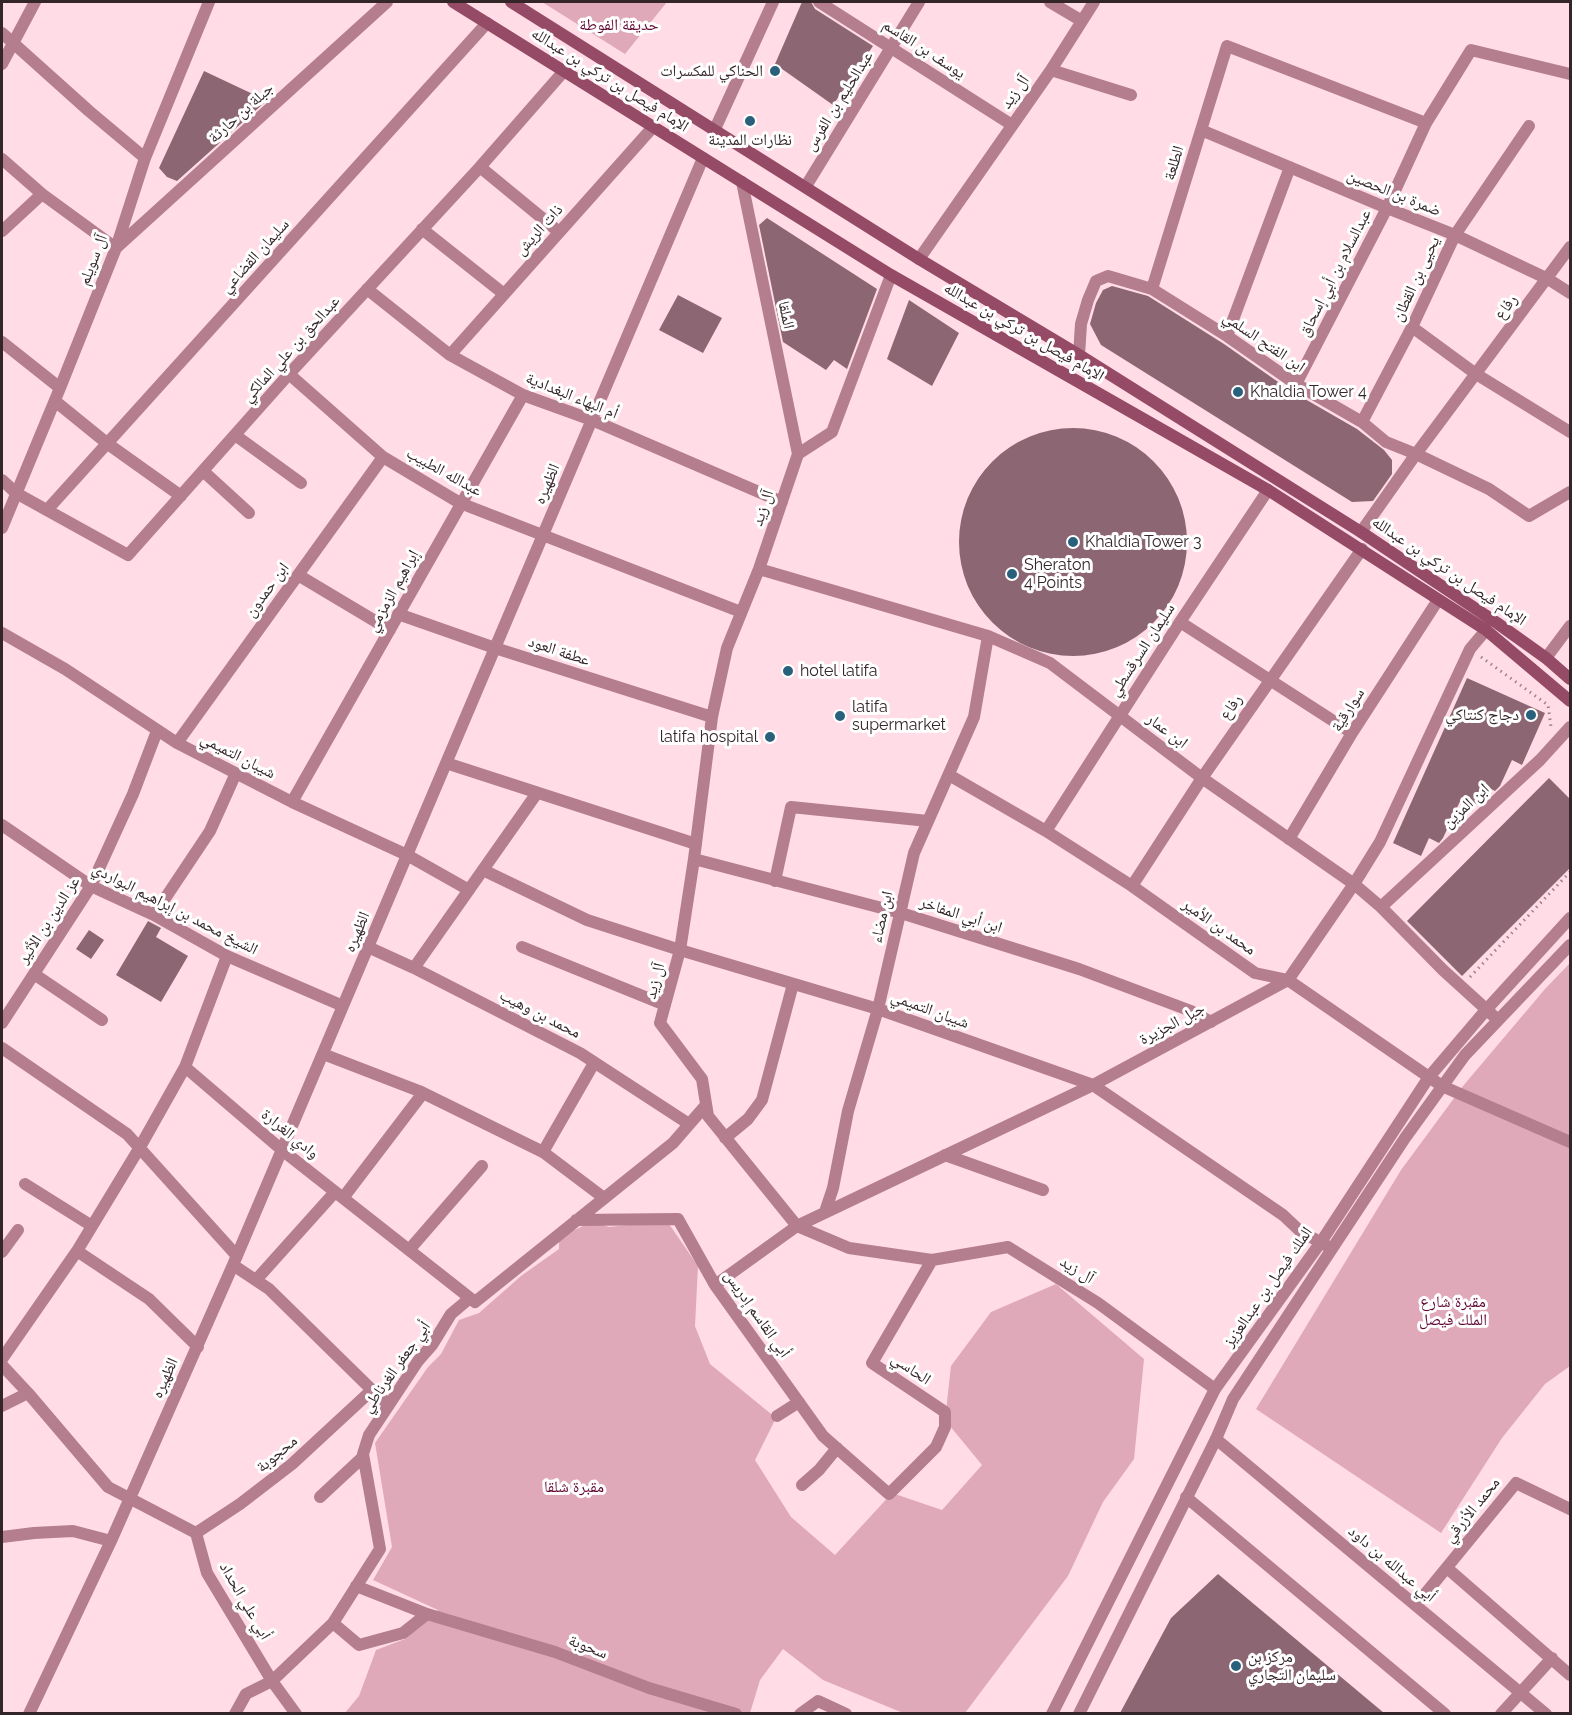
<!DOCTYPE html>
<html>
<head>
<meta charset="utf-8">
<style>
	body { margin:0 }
	#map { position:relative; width:1572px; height:1715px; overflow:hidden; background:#ffdce6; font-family:Raleway,sans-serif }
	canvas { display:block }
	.frame { position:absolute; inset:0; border:3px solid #342529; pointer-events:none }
</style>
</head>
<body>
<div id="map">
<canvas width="1572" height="1715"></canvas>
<div class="frame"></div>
</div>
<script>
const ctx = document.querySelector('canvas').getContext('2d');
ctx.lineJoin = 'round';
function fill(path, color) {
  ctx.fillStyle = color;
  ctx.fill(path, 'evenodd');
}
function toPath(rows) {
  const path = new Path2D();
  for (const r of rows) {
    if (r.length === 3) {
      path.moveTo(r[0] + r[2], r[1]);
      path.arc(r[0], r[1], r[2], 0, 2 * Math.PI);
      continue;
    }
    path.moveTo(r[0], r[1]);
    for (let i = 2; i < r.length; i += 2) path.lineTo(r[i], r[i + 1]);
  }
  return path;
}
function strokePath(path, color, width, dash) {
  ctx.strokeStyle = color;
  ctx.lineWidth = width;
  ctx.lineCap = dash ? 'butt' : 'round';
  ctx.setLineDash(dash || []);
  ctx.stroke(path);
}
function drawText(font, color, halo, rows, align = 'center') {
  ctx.font = font + ' Raleway,"Noto Naskh Arabic",sans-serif';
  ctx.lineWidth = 6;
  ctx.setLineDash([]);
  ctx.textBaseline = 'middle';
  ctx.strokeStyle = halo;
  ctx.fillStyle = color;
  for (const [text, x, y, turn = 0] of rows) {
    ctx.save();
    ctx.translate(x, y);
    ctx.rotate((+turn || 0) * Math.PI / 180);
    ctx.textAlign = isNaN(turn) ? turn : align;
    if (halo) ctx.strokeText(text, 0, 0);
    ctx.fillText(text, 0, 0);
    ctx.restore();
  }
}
fill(toPath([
	[542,2,667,2,625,54],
	[1570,963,1570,1366,1545,1384,1502,1438,1441,1533,1256,1409,1401,1170,1463,1086,1545,989],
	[667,1221,698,1266,695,1326,710,1364,776,1418,755,1460,791,1517,835,1555,892,1493,942,1510,982,1465,945,1420,951,1366,991,1312,1056,1284,1144,1359,1134,1459,1103,1502,1068,1576,965,1713,903,1713,823,1680,783,1649,760,1680,750,1713,344,1714,359,1696,376,1650,405,1639,438,1610,373,1580,392,1547,375,1443,428,1367,441,1354,459,1320,479,1313,521,1276,559,1249,559,1237,592,1222,609,1227]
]), '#e0a9ba');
fill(toPath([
	[802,2,811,2,815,9,873,46,833,105,775,64],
	[204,71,257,96,264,103,177,181,167,177,159,168],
	[767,218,877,289,847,369,834,360,826,370,783,342,759,225],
	[1112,286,1148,296,1224,344,1291,391,1357,429,1384,450,1392,460,1392,474,1373,501,1352,502,1101,345,1090,324,1096,303,1103,290],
	[678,295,722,318,703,353,659,330],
	[909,300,959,333,932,386,887,359],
	[1073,542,114],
	[1467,678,1545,713,1522,765,1512,760,1500,786,1495,791,1487,787,1478,805,1462,797,1443,838,1439,843,1429,838,1421,856,1393,843],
	[1549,778,1570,799,1570,868,1462,976,1407,921],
	[148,921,161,928,156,937,188,956,161,1002,116,975],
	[89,930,104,940,91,959,76,949],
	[1218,1574,1384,1713,1120,1713,1171,1618]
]), '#8c6773');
strokePath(toPath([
	[1481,657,1548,705,1551,727],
	[1470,977,1570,872]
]), '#9c838a', 3, [1.5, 4.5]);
strokePath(toPath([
	[819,2,1012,125],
	[1050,2,1082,21],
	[2,33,89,111,145,158],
	[2,64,35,2],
	[1051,70,1131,95],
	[715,129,773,2],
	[1201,130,1387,208,1455,235,1548,279,1570,293],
	[2,159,42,194,116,248,387,2],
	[480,167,559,232],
	[742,182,798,454],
	[806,186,919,2],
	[422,229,504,294],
	[2,231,42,194],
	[919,259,1051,70,1094,2],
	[891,275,832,432,798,454,759,569,727,648,712,717,694,859,680,950,660,1023,702,1079,708,1116,797,1226,849,1248,932,1260,1008,1247,1098,1303,1215,1389],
	[367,289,450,355,523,395,592,420,782,502],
	[1152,289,1227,46,1426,123],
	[1412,327,1476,374,1570,432],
	[1227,336,1290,167],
	[2,342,60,388],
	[450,355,653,127],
	[1079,355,1081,324,1088,300,1096,281,1108,276,1152,289,1227,336,1296,384,1362,422,1386,442,1416,454,1489,489,1529,516,1570,492],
	[289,374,383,457,460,503,741,612],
	[1296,384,1387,208,1426,123,1471,50,1570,74],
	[55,401,108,444,181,496],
	[1362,422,1412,327,1455,235,1529,126],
	[235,435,301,483],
	[203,471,249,513],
	[2,480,16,493,128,555,289,374,480,167,564,71],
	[47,510,487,23],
	[2,528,60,388,116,248,145,158,209,2],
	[1361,532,1416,454,1570,247],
	[759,569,988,636,1050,663,1202,778,1354,884,1381,907,1443,970,1498,1020],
	[298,575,390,630],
	[398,614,495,648,712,717],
	[1180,622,1352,733],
	[2,633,65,669,177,743,292,802,407,855,469,890],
	[1546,658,1570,626],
	[177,743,383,457],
	[446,763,696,844],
	[949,775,1046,831,1132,886,1255,973,1288,980,1442,1086,1570,1142],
	[292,802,523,395],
	[2,825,91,886,154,915,227,956,343,1006],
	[1046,831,1180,622,1268,490],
	[1289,839,1352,733,1438,600],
	[694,859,901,913,1079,969,1191,1011,1211,1022],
	[483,870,587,920,680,950,878,1009,1093,1085,1283,1215,1300,1231,1329,1247],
	[775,881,791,807,928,821],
	[1132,886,1202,778,1362,549],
	[1381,907,1540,760,1570,727],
	[154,915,210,831,236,773],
	[368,947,414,968,580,1053,689,1124],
	[522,947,665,1005],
	[227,956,185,1067,282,1150,470,1298],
	[414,968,537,793],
	[34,974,102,1020],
	[2,1023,91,886,133,794,157,731],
	[2,1048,127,1134,237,1256],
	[323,1054,419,1091,543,1152,604,1198],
	[725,1138,748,1119,762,1100,793,984],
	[543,1152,594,1063],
	[945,1155,1043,1190],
	[25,1184,92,1226],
	[343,1198,423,1093],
	[825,1212,833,1188,848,1111,878,1009,914,853,974,717,988,636],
	[576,1220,678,1219,715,1285,823,1436,889,1494,936,1447,945,1427,945,1412,872,1363,932,1260],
	[409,1250,482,1166],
	[77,1251,149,1299,198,1347],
	[2,1252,18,1230],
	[233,1265,269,1289,372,1390,389,1405],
	[256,1280,335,1192],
	[715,1285,797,1226,1093,1085,1288,980,1354,884,1380,842,1470,649,1486,630],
	[2,1359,77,1251,140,1147,185,1067],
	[2,1365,28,1393,108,1487,196,1533,207,1573,272,1681,296,1714],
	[2,1406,28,1393],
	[777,1416,799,1402],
	[1216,1439,1546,1714],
	[802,1485,819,1470,837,1448],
	[320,1497,363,1457],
	[1186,1497,1445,1714],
	[196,1533,240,1504,292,1464,372,1390],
	[2,1537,34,1533,73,1531,111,1541],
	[1447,1568,1570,1675],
	[356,1586,427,1614,555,1652,649,1688,736,1714],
	[1416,1605,1516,1483,1570,1509],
	[333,1623,359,1645,403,1633,427,1614],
	[29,1714,111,1541,233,1265,703,158],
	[235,1714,246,1694,272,1681,333,1623,380,1549,363,1454,369,1435,418,1361,432,1345,451,1314,470,1298,475,1302,673,1143,706,1105],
	[800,1714,818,1701,846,1714],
	[1501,1714,1552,1658]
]), '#b47e8f', 12);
strokePath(toPath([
	[1052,1714,1215,1389,1321,1242,1429,1077,1486,1010,1570,918],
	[1079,1714,1216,1439,1233,1399,1405,1138,1465,1055,1570,945]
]), '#b47e8f', 12);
strokePath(toPath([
	[453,2,891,275,1268,490,1486,630,1570,701],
	[511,2,919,259,1079,355,1361,532,1497,623,1546,658,1570,679]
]), '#954a65', 12);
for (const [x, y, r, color] of [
	[775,71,6,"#29617c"],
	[750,121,6,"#29617c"],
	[1238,392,6,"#29617c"],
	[1073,542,6,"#29617c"],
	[1012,574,6,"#29617c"],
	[788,671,6,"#29617c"],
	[1531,715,6,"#29617c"],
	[840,716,6,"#29617c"],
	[770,737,6,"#29617c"],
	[1236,1666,6,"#29617c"]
]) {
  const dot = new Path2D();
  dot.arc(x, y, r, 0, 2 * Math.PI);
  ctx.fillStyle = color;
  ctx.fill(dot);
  strokePath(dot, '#fff', 2);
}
drawText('16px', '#610632', '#fff', [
	["حديقة الفوطة",619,25],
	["مقبرة شارع",1453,1302],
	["الملك فيصل",1453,1320],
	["مقبرة شلقا",574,1487]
]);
drawText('16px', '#342529', '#fff', [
	["يوسف بن القاسم",924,49,33],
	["الإمام فيصل بن تركي بن عبدالله",610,80,32],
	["آل زيد",1015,92,-55],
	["عبدالحليم بن الفرس",839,101,-58],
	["جبلة بن حارثة",241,113,-42],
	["الطلعة",1174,163,-73],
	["ضمرة بن الحصين",1394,193,22],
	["ذات الريش",539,230,-48],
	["سليمان القضاعي",255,256,-48],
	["آل سويلم",93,260,-69],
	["عبدالسلام بن أبي إسحاق",1335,273,-63],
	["يحيى بن القطان",1416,279,-65],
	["رفاع",1506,307,-53],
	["الملقا",786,315,78],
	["الإمام فيصل بن تركي بن عبدالله",1024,332,30],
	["ابن الفتح السلمي",1264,342,34],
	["عبدالحق بن علي المالكي",291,349,-48],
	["أم البهاء البغدادية",572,396,22],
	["عبدالله الطبيب",444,472,29],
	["الظهيره",547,484,-67],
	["آل زيد",763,508,-71],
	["الإمام فيصل بن تركي بن عبدالله",1449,571,34],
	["ابن حمدون",267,590,-54],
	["إبراهيم الزمزمي",393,591,-61],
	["سليمان السرقسطي",1142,650,-57],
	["عطفة العود",559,651,18],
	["رفاع",1231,707,-55],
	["سوارقية",1348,710,-58],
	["ابن عمار",1167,731,37],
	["شيبان التميمي",238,756,27],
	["ابن المزين",1466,806,-43],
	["الشيخ محمد بن إبراهيم البواردي",175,909,27],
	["ابن أبي المفاخر",961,915,18],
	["ابن مضاء",882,917,-77],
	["عز الدين بن الأثير",49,920,-57],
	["محمد بن الأمير",1219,927,35],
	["الظهيره",357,932,-67],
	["آل زيد",655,981,-75],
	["شيبان التميمي",930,1010,20],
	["محمد بن وهيب",540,1014,27],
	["جبل الجزيرة",1172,1024,-28],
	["وادي الغرارة",290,1134,39],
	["آل زيد",1077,1270,32],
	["الملك فيصل بن عبدالعزيز",1268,1287,-55],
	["أبي القاسم إدريس",757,1314,55],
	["أبي جعفر الغرناطي",396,1367,-55],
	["الحاسي",911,1369,34],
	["الظهيره",165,1378,-66],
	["محجوبة",277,1454,-40],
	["محمد الأزرقي",1472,1510,-51],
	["أبي عبدالله بن داود",1392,1564,40],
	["أبي علي الحداد",245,1601,60],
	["سحوبة",588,1647,21]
]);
drawText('16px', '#342529', '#fff', [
	["الحناكي للمكسرات",763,71,"right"],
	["نظارات المدينة",750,140,"center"],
	["Khaldia Tower 4",1250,392],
	["Khaldia Tower 3",1085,542],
	["Sheraton",1024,565],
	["4 Points",1024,583],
	["hotel latifa",800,671],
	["latifa",852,707],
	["supermarket",852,725],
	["دجاج كنتاكي",1519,715,"right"],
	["latifa hospital",758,737,"right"],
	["مركز بن",1248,1657],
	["سليمان التجاري",1248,1675]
], 'left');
</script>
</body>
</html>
